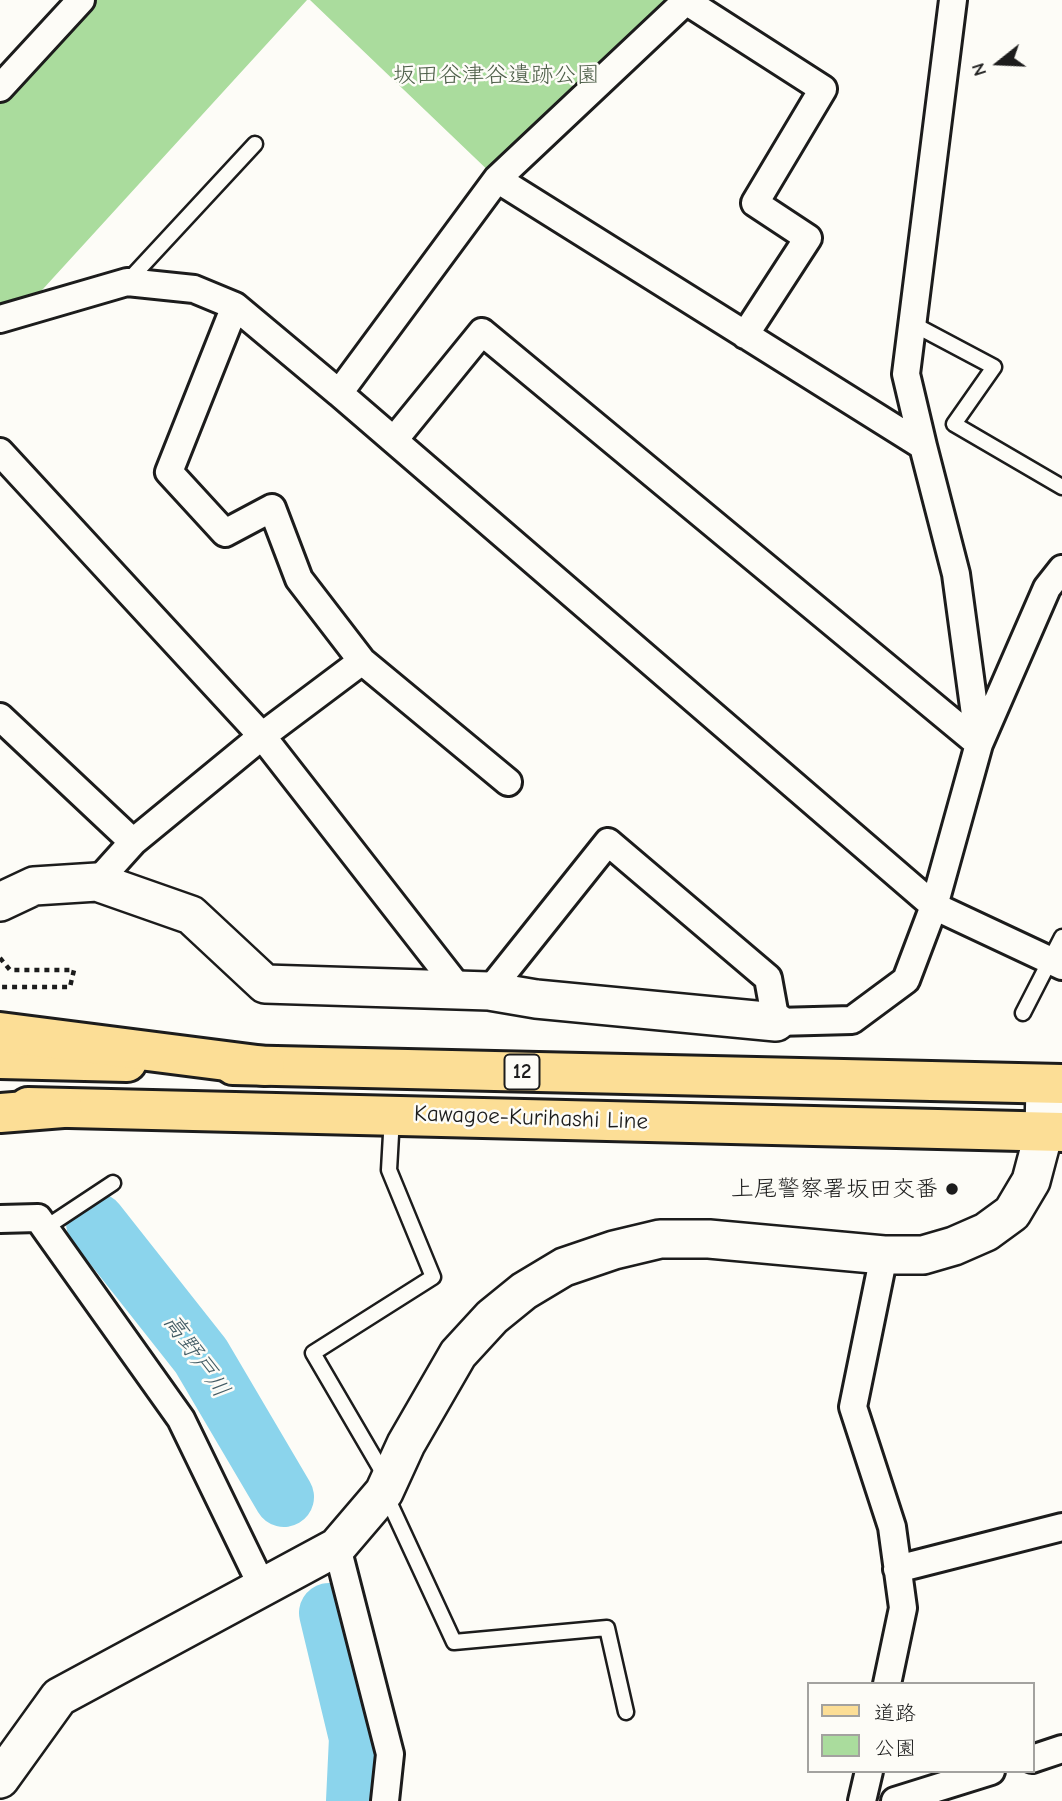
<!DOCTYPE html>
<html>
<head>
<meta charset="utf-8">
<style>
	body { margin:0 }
	#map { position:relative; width:1062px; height:1801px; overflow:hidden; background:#fdfcf7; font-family:"Comic Neue","Klee One",sans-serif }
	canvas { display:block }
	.legend { position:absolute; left:807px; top:1682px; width:228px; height:91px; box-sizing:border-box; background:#fdfcf7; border:2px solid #a3a29f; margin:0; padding:9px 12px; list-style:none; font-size:21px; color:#1c1c1c }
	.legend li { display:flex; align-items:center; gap:14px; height:35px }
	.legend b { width:35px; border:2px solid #a3a29f }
	.north { position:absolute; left:964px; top:28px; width:70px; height:70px; -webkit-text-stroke:5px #fdfcf7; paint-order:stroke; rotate:252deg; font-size:19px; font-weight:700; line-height:28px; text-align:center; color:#1c1c1c }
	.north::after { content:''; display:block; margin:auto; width:24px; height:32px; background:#1c1c1c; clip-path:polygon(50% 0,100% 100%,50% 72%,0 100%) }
</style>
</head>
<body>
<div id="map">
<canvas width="1062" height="1801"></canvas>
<ul class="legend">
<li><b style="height:9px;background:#fcde96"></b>道路</li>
<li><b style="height:19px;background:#aadc9d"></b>公園</li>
</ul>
<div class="north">N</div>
</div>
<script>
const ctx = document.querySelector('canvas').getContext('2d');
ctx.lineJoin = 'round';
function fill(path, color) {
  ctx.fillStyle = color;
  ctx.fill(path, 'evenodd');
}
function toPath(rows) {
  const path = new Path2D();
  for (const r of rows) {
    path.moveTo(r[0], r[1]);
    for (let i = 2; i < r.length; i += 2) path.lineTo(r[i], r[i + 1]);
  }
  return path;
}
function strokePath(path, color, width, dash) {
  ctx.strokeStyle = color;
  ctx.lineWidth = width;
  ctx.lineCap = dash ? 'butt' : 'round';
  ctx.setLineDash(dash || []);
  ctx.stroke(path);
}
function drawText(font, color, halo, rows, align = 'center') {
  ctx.font = font + ' "Comic Neue","Klee One",sans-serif';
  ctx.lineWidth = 5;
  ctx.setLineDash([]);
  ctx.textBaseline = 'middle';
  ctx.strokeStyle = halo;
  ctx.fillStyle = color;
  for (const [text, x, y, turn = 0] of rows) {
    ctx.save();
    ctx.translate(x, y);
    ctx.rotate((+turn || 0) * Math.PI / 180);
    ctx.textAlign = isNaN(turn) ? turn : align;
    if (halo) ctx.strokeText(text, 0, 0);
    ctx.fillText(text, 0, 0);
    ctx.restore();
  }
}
fill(toPath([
	[95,0,307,0,22,312,0,319,0,98],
	[310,0,687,0,497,179]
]), '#aadc9d');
strokePath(toPath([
	[96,1223,201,1356,284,1497],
	[329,1613,359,1738,356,1801]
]), '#8bd4ec', 60);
const lane = toPath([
	[127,282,255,144],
	[913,324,994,367,954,424,1062,487],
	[1023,1013,1062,937],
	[45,1228,113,1183],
	[386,1478,313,1353,433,1277,389,1170,392,1117],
	[385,1493,454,1642,607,1628,626,1712]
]);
const street = toPath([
	[686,1,823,89,755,203,808,238,745,335],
	[0,88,81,0],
	[497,179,923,446,956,574,979,744],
	[0,319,127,282,194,289,235,306,339,393,497,179,687,0],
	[339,393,934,906,1062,966],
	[394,440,482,332,979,744],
	[923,446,906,374,953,0],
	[0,452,262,736,460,990],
	[362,661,508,782],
	[0,717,133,842],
	[97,882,133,842,262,736,362,661,299,579,272,508,225,533,169,472,235,306],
	[489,991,608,842,768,978,776,1022,852,1020,906,980,934,906,979,744,1047,588,1062,569],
	[0,1219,38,1218,45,1228,181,1419,262,1586],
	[884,1255,853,1407,892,1527,903,1608,887,1684],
	[337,1547,390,1754,385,1801],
	[897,1569,1062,1527],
	[1032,1759,1062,1749],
	[862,1801,869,1771],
	[895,1801,991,1771]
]);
const secondary = toPath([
	[0,902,34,886,97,882,191,915,265,984,489,991,536,999,776,1022],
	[0,1779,59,1697,337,1547,384,1492,406,1444,458,1354,492,1317,524,1291,564,1267,614,1250,660,1239,709,1239,884,1255,923,1255,954,1246,986,1232,1012,1213,1031,1181,1044,1132,1045,1084]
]);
const primary = toPath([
	[0,1059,127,1062],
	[233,1065,1062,1084],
	[28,1107,1062,1132]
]);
const highway = toPath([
	[0,1032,265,1066],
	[0,1113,63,1108]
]);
strokePath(lane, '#1c1c1c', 19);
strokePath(street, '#1c1c1c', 32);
strokePath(secondary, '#1c1c1c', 42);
strokePath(primary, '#1c1c1c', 44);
strokePath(highway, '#1c1c1c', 44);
strokePath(toPath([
	[0,958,10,970,74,970,70,987,0,987]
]), '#1c1c1c', 4.5, [5, 5]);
strokePath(lane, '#fdfcf7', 14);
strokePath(street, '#fdfcf7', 26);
strokePath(secondary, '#fdfcf7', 37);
strokePath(primary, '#fcde96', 38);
strokePath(highway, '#fcde96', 38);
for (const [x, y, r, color] of [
	[952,1189,7,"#1c1c1c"]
]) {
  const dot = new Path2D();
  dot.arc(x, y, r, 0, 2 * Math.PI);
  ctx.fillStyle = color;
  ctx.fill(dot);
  strokePath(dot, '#fdfcf7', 2.5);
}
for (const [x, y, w] of [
	[522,1072,35]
]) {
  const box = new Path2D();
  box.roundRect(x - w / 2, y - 17.5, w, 35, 5);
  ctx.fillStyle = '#fdfcf7';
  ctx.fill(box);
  strokePath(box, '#1c1c1c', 2);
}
drawText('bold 21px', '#1c1c1c', null, [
	["12",522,1072]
]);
drawText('23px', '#4e5f49', '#fdfcf7', [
	["坂田谷津谷遺跡公園",496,75]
]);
drawText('23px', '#1c1c1c', '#fdfcf7', [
	["Kawagoe-Kurihashi Line",531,1118,2]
]);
drawText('23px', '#1c1c1c', '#fdfcf7', [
	["上尾警察署坂田交番",938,1189]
], 'right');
drawText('italic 24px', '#435c65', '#fdfcf7', [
	["高野戸川",196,1356,55]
]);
</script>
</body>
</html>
